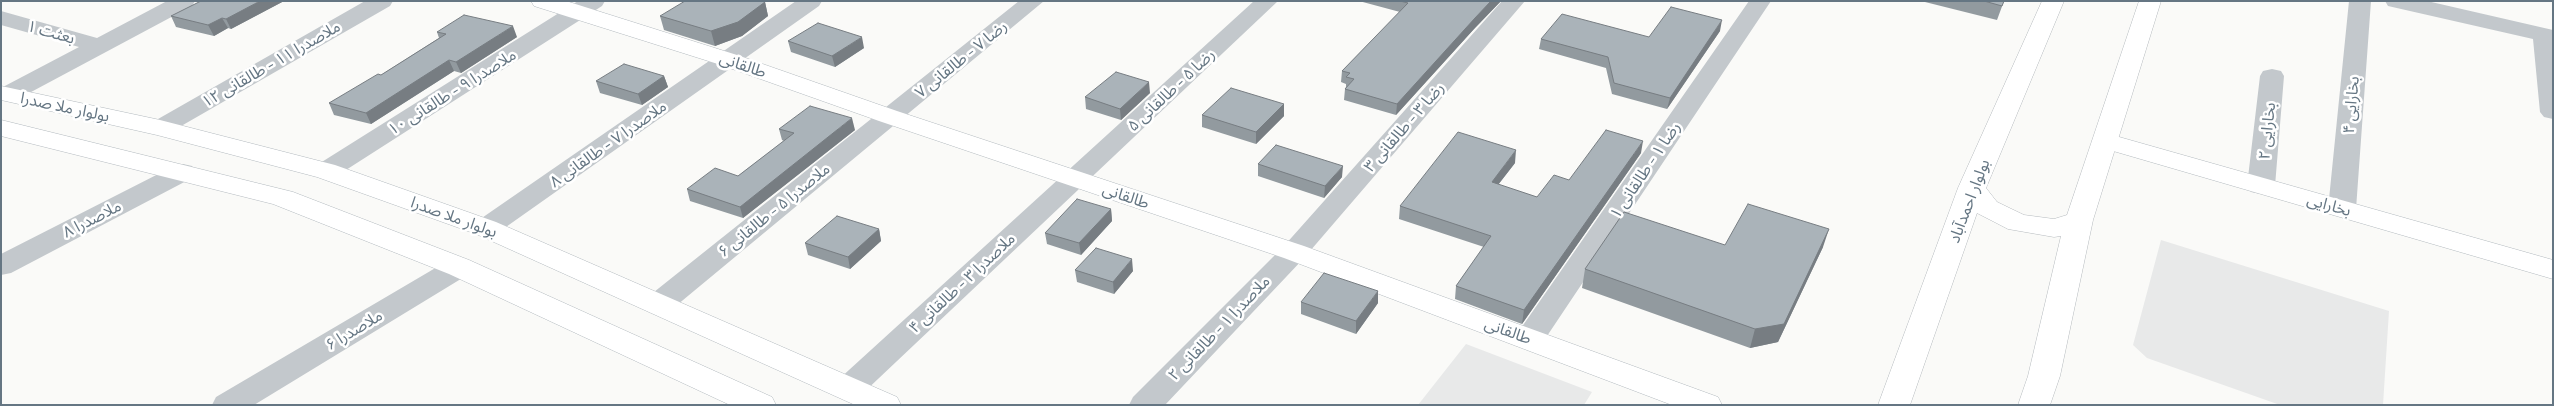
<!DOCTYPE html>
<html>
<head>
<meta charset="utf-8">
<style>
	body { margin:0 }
	#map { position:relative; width:2554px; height:406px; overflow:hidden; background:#fafaf8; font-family:"Exo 2",sans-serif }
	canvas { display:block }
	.frame { position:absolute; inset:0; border:2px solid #657683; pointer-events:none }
</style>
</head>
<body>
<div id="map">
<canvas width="2554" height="406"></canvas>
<div class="frame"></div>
</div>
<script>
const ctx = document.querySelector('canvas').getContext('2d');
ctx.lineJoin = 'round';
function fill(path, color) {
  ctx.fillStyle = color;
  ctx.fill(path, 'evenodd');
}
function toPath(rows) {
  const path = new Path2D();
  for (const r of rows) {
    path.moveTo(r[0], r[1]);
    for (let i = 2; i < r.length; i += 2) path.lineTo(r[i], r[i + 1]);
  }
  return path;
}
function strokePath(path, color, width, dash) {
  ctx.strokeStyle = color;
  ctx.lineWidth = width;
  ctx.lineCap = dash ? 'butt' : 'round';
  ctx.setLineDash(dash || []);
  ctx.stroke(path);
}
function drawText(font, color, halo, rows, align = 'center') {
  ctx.font = font + ' "Exo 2","Noto Sans Arabic",sans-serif';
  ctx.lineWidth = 5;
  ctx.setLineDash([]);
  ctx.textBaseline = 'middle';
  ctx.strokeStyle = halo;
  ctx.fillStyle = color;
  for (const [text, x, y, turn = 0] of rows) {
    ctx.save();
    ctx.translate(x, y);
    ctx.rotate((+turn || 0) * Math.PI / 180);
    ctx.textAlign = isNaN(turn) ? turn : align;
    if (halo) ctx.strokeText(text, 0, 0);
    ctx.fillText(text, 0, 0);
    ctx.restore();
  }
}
fill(toPath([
	[2161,240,2389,311,2383,405,2280,405,2147,358,2133,345],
	[1466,344,1592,392,1584,405,1418,405]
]), '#e8e9e9');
const secondary = toPath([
	[531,1,566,1,737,55,897,111,1304,246,1718,397,1722,405,1672,405,1284,258,879,121,721,65,534,6,531,1],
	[1,86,160,120,335,165,496,222,897,397,901,405,855,405,476,234,317,177,157,135,1,100,1,86],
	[1,120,293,192,469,260,772,397,776,405,730,405,449,274,273,204,1,136,1,120],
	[2105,133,2553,260,2553,279,2096,146,2092,141,2096,136,2105,133]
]);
const primary = toPath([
	[2042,1,2064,1,1986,188,1997,202,2024,215,2054,219,2067,215,2139,1,2161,1,2093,220,2060,376,2050,405,2018,405,2028,376,2061,236,2054,237,2008,229,1977,213,1910,405,1878,405,1958,188,2042,1]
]);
strokePath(secondary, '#b3babf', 1);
strokePath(primary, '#b5babe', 1);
fill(toPath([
	[167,1,195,1,192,6,18,99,9,101,1,99,1,88,79,47,1,25,1,11,97,38,167,1],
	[365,1,393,1,390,6,169,133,160,136,151,133,147,128,151,123,365,1],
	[578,1,605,1,602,6,335,177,326,179,317,177,313,171,317,165,578,1],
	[796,1,822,1,819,6,496,234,486,237,476,234,472,228,476,222,796,1],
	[1019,1,1044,1,671,310,660,313,649,310,645,303,649,296,1019,1],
	[1254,1,1278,1,860,396,849,399,838,396,833,388,838,380,1254,1],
	[1502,1,1525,1,1304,258,1165,405,1129,405,1133,397,1284,246,1502,1],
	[1749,1,1771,1,1541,345,1530,348,1519,345,1515,338,1519,331,1749,1],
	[2349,1,2371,1,2356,209,2352,215,2342,217,2332,215,2328,209,2349,1],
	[2385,1,2427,1,2553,30,2553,119,2544,117,2540,112,2533,39,2388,6,2385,1],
	[2272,69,2281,71,2284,76,2275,186,2271,192,2261,194,2251,192,2247,186,2260,76,2263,71,2272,69],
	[183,164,192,166,196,172,192,178,11,273,1,275,1,254,174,166,183,164],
	[459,258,469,260,474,267,469,274,254,405,212,405,216,397,449,260,459,258]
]), '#c3c8cc');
fill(secondary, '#fff');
fill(primary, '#fff');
fill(toPath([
	[284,1,231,29,228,28,214,36,176,27,171,16],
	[1359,1,1501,1,1474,29,1396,115,1344,100,1345,89,1346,87,1346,84,1341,82,1342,71,1400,12],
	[1921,1,2004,1,1997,20],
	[765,2,768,16,742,36,715,46,664,30,660,16],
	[1720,31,1667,109,1612,94,1606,68,1539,49,1541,39,1649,37],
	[437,32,517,37,461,73,454,71,371,124,334,115,329,103,381,75,439,38],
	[788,41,864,48,835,67,791,52],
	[664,76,668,87,642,105,600,93,596,81],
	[1150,93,1121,120,1086,109,1085,97],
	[1202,115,1284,116,1256,144,1202,127],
	[779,129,855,130,743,218,690,201,687,189,738,176,784,141,782,140],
	[1641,153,1522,324,1455,299,1456,286,1484,247,1399,219,1400,206,1515,163,1498,185,1537,197,1569,180],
	[1258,164,1342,177,1324,198,1258,176],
	[1111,209,1112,221,1081,255,1047,244,1045,233],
	[879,229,881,241,850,269,808,255,805,243],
	[1725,245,1823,247,1778,342,1750,348,1582,288,1585,269],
	[1075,270,1133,271,1114,294,1077,282],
	[1301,302,1378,303,1356,334,1301,314]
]), '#929a9f');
fill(toPath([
	[260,1,284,1,231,29,226,19],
	[1491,1,1501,1,1474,29,1396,115,1397,104,1475,18],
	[765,2,768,16,742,36,715,46,711,31],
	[222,18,228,28,214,36,208,25],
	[1722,20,1720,31,1667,109,1670,98],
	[513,26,517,37,461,73,456,62],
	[862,37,864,48,835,67,832,56],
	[449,60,454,71,371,124,366,113],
	[664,76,668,87,642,105,638,94],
	[1149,82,1150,93,1121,120,1120,109],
	[1284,104,1284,116,1256,144,1256,132],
	[852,118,855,130,743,218,740,207],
	[1643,141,1641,153,1522,324,1524,310],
	[1516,150,1515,163,1490,195,1492,182],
	[1343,166,1342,177,1324,198,1325,186],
	[1111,209,1112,221,1081,255,1079,243],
	[879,229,881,241,850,269,848,257],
	[1829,229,1823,247,1778,342,1750,348,1755,329],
	[1132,259,1133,271,1114,294,1113,282],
	[1378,291,1378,303,1356,334,1356,321]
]), '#777d82');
const building = toPath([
	[201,1,260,1,226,19,222,18,208,25,171,16,201,1],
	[685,1,761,1,765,2,738,22,711,31,660,16,685,1],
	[1400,1,1491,1,1475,18,1397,104,1345,89,1354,79,1346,77,1350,73,1342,71,1408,3,1400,1],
	[1984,1,2004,1,2002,6,1984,1],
	[1671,7,1722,20,1670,98,1614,83,1608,57,1541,39,1562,14,1649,37,1671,7],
	[464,15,513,26,456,62,449,60,366,113,329,103,378,74,381,75,446,34,437,32,464,15],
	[818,23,862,37,832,56,788,41,818,23],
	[624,64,664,76,638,94,596,81,624,64],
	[1116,72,1149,82,1120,109,1085,97,1116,72],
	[1231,88,1284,104,1256,132,1202,115,1231,88],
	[810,106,852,118,740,207,687,189,715,168,738,176,794,133,779,129,810,106],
	[1606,130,1643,141,1524,310,1456,286,1491,236,1400,206,1458,132,1516,150,1492,182,1537,197,1554,175,1569,180,1606,130],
	[1276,145,1343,166,1325,186,1258,164,1276,145],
	[1077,199,1111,209,1079,243,1045,233,1077,199],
	[1748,204,1829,229,1784,324,1755,329,1585,269,1624,212,1725,245,1748,204],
	[837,216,879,229,848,257,805,243,837,216],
	[1096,248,1132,259,1113,282,1075,270,1096,248],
	[1324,273,1378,291,1356,321,1301,302,1324,273]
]);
fill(building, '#aab3b9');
strokePath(building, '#777d82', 1);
drawText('16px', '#657683', '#fff', [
	["بعثت ۱",51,32,16],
	["رضا ۷ - طالقانی ۷",961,59,-39],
	["ملاصدرا ۱۱ - طالقانی ۱۲",271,64,-30],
	["طالقانی",743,65,19],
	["رضا ۵ - طالقانی ۵",1171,90,-43],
	["ملاصدرا ۹ - طالقانی ۱۰",452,92,-32],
	["بخارایی ۴",2351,105,-85],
	["بولوار ملا صدرا",65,107,12],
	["رضا ۳ - طالقانی ۳",1404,127,-49],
	["بخارایی ۲",2267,131,-84],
	["ملاصدرا ۷ - طالقانی ۸",608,144,-35],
	["رضا ۱ - طالقانی ۱",1645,170,-56],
	["طالقانی",1126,196,19],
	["بولوار احمدآباد",1969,201,-69],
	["بخارایی",2329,205,16],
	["ملاصدرا ۵ - طالقانی ۶",774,210,-39],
	["بولوار ملا صدرا",454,217,20],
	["ملاصدرا ۸",92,219,-27],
	["ملاصدرا ۳ - طالقانی ۴",962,283,-43],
	["ملاصدرا ۱ - طالقانی ۲",1219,328,-46],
	["ملاصدرا ۶",354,330,-31],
	["طالقانی",1508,331,20]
]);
</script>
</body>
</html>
